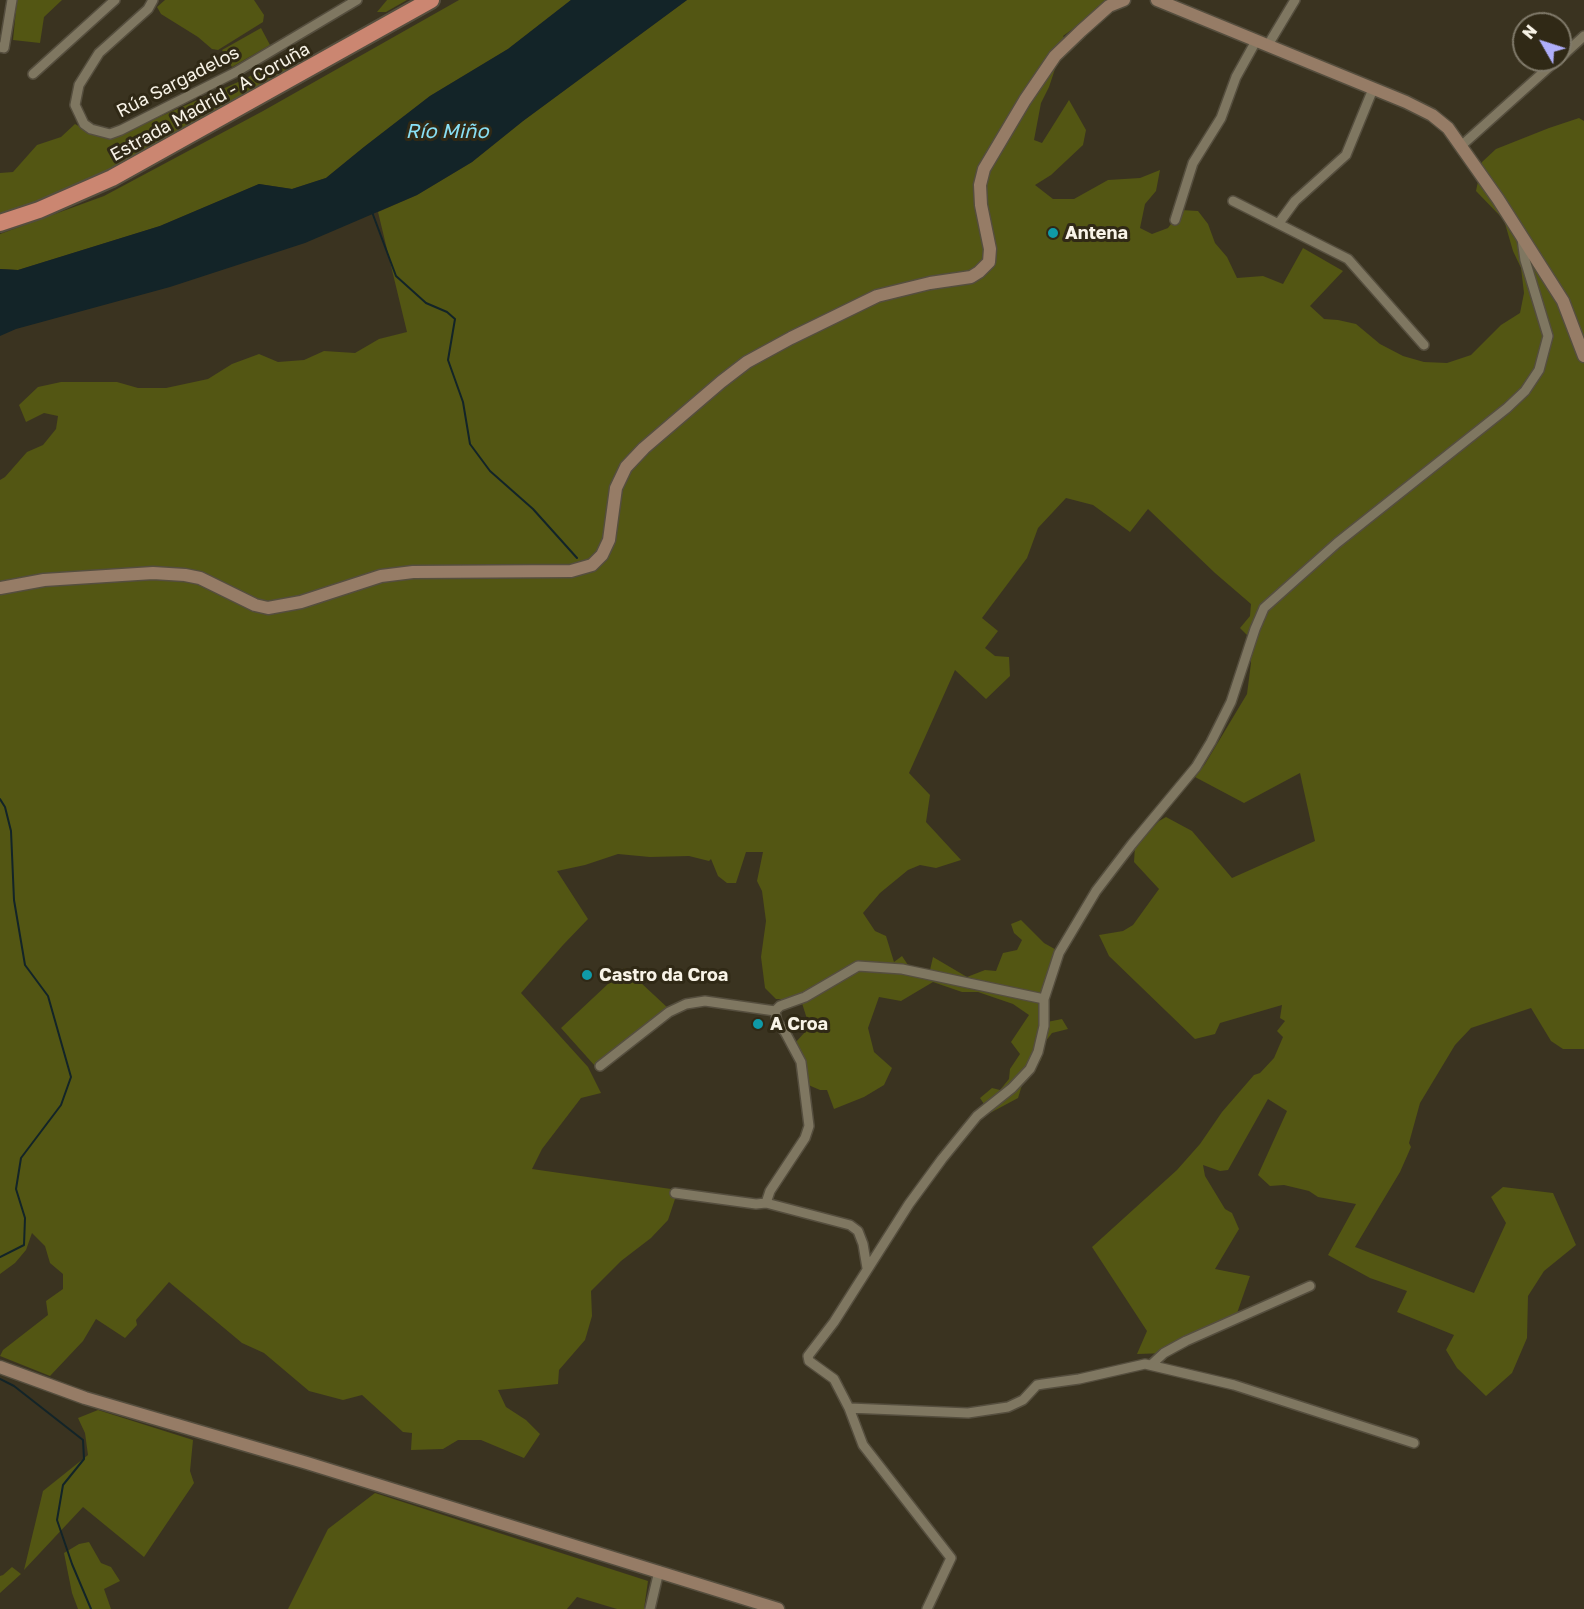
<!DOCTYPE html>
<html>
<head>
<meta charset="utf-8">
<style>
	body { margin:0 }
	#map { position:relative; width:1584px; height:1609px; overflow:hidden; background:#3a3320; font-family:"Golos Text",sans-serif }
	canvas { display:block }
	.north { position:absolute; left:1512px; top:12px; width:60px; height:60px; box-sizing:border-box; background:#302916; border:2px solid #807a6a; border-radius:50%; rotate:309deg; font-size:16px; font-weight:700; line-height:24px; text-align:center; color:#f8f3e7 }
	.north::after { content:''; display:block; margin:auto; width:21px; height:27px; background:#afaefa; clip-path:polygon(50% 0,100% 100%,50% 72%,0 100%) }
</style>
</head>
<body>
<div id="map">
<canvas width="1584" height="1609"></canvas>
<div class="north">N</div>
</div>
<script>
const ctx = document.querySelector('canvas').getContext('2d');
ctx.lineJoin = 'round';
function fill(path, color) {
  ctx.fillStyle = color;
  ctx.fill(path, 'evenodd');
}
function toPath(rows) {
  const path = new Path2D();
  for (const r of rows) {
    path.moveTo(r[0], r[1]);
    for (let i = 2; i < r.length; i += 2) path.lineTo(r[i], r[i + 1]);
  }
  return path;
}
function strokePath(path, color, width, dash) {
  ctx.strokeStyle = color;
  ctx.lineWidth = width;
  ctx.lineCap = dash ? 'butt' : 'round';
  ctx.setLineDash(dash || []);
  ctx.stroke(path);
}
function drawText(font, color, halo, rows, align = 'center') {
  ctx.font = font + ' "Golos Text",sans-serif';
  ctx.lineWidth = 6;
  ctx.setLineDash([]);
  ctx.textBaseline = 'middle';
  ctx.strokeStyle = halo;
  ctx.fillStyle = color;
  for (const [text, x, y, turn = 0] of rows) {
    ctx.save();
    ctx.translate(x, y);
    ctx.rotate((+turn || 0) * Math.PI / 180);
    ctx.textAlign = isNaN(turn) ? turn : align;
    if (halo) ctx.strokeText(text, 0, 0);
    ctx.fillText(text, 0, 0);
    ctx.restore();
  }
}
fill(toPath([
	[17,0,62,0,44,17,40,43,13,40],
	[165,0,254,0,264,15,263,22,218,50,212,49,198,37,161,14,157,7],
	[387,0,407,0,386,12,377,12],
	[459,0,571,0,508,49,430,96,364,147,326,178,292,189,259,184,160,226,18,270,0,269,0,234,104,196,263,111],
	[687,0,1113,0,1063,36,1071,48,1056,66,1049,87,1041,103,1034,140,1042,143,1069,100,1086,130,1083,145,1051,175,1035,185,1053,199,1074,199,1108,180,1140,178,1160,170,1156,191,1145,204,1140,228,1152,234,1168,228,1181,210,1198,211,1208,224,1215,243,1227,257,1237,278,1263,276,1283,284,1303,248,1343,271,1310,306,1322,317,1324,319,1338,320,1356,324,1380,344,1403,356,1424,362,1447,363,1471,355,1501,325,1520,313,1524,293,1521,268,1513,251,1504,220,1476,191,1482,162,1496,149,1549,128,1579,118,1584,121,1584,1049,1563,1049,1551,1041,1531,1008,1471,1028,1455,1045,1420,1103,1409,1143,1411,1147,1400,1172,1355,1247,1474,1293,1506,1223,1491,1197,1503,1187,1553,1193,1576,1245,1544,1271,1528,1296,1527,1338,1512,1373,1486,1396,1457,1368,1446,1350,1454,1335,1397,1312,1407,1291,1370,1278,1328,1255,1356,1204,1318,1197,1309,1191,1284,1185,1270,1186,1258,1175,1287,1111,1268,1099,1228,1170,1220,1171,1203,1165,1205,1176,1225,1209,1232,1213,1239,1229,1215,1269,1250,1276,1236,1316,1168,1353,1137,1354,1147,1331,1092,1247,1177,1170,1200,1144,1222,1112,1254,1075,1260,1073,1274,1058,1283,1037,1277,1031,1285,1021,1280,1018,1282,1005,1220,1023,1215,1034,1195,1039,1109,956,1099,935,1123,931,1133,925,1159,889,1134,862,1135,846,1159,821,1166,817,1192,831,1232,878,1315,841,1300,773,1244,803,1195,777,1205,764,1247,694,1251,663,1251,639,1240,628,1250,616,1251,604,1215,573,1148,509,1130,532,1093,505,1066,498,1038,528,1027,558,982,618,998,631,985,648,995,656,1009,657,1010,676,986,699,955,670,909,773,930,795,926,822,961,860,936,868,920,865,908,870,880,893,863,913,875,931,886,936,894,962,902,956,910,968,930,970,933,957,967,977,985,970,996,971,1003,953,1017,950,1022,940,1014,933,1011,924,1021,920,1044,943,1060,952,1043,1008,1047,1022,1062,1019,1068,1029,1052,1033,1045,1042,1041,1060,1023,1082,1018,1098,990,1113,980,1098,992,1088,1000,1090,1009,1079,1010,1069,1020,1054,1011,1042,1029,1015,1013,1004,978,992,962,992,933,982,901,1001,879,997,868,1028,874,1052,892,1068,884,1085,864,1097,834,1109,827,1090,820,1090,806,1084,795,1043,805,1032,807,1019,801,1000,776,999,765,988,761,957,766,921,762,891,757,881,763,852,746,852,736,883,727,883,718,876,711,859,709,861,689,856,650,857,618,854,585,865,557,871,588,919,563,945,521,993,588,1067,601,1093,581,1098,542,1149,532,1169,678,1190,668,1220,651,1238,621,1261,591,1291,592,1316,585,1340,559,1370,558,1384,498,1390,506,1407,526,1420,540,1434,524,1458,481,1440,458,1440,443,1449,411,1450,412,1433,403,1432,362,1395,343,1400,309,1391,264,1353,242,1343,169,1282,136,1320,137,1325,125,1338,96,1319,83,1341,50,1376,0,1356,3,1350,48,1315,46,1301,63,1289,63,1274,50,1263,45,1246,32,1233,26,1250,15,1263,0,1274,0,480,5,477,27,452,43,445,56,429,58,416,44,413,26,422,19,405,38,387,61,382,117,382,138,388,166,388,208,379,232,364,259,354,278,362,304,360,324,351,355,353,379,339,407,332,378,212,417,195,472,162,523,121],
	[261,28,270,45,232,67,222,50],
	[283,57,301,64,84,183,0,216,0,173,13,172,37,145,61,137,75,124,97,136,114,137,245,79],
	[625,968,669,1009,595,1066,561,1028],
	[98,1410,193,1440,190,1471,194,1483,144,1557,83,1507,24,1570,43,1491,88,1455,85,1433,78,1418],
	[375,1493,648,1581,644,1609,617,1609,577,1597,567,1609,288,1609,328,1529],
	[89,1542,101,1563,111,1567,120,1581,104,1589,111,1609,78,1609,72,1593,64,1553,79,1544],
	[12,1567,21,1574,0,1593,0,1576,3,1575]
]), '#535613');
fill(toPath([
	[571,0,687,0,523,121,472,162,417,195,305,243,170,287,16,329,0,336,0,269,18,270,160,226,259,184,292,189,326,178,364,147,430,96,508,49]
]), '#132428');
strokePath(toPath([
	[372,212,396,276,426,303,447,312,455,319,448,360,463,402,470,444,490,471,533,509,577,558],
	[0,799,5,807,11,831,14,900,25,965,48,996,71,1077,61,1105,21,1158,16,1189,25,1218,24,1245,0,1257],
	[0,1379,14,1386,83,1440,84,1459,63,1485,57,1520,72,1564,91,1609]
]), '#132428', 2);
const street = toPath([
	[153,0,148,9,99,53,79,85,75,105,84,124,91,129,110,134,121,130,236,72,357,0],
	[1268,45,1295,0],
	[0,47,4,48,12,0],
	[1560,58,1584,36],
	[33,74,115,0],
	[1461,146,1557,60],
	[1233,201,1348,259,1424,345],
	[1175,220,1193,163,1221,118,1236,77,1256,41],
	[1279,223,1295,201,1346,155,1373,89],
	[600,1066,669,1012,686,1004,705,1001,775,1011],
	[675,1193,756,1204,766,1203,850,1225,858,1231,863,1244,867,1268],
	[766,1203,770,1191,805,1138,809,1126,801,1062,785,1032,777,1022,775,1011,780,1006,805,997,858,966,902,969,1044,999],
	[1151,1365,1164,1353,1186,1341,1310,1286],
	[849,1408,968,1413,1008,1407,1023,1400,1037,1385,1043,1384,1079,1379,1145,1364,1234,1385,1414,1443],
	[650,1609,659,1571],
	[927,1609,951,1558,863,1445,849,1408,834,1379,809,1361,808,1356,834,1322,909,1204,942,1159,977,1116,1012,1088,1030,1069,1038,1052,1044,1026,1044,999,1059,953,1096,891,1132,844,1196,767,1211,742,1231,702,1255,629,1264,608,1337,543,1507,408,1525,391,1539,370,1548,336,1525,260,1522,239]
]);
const secondary = toPath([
	[1157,0,1406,102,1432,115,1448,128,1498,199,1563,301,1584,356],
	[0,588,44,580,153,573,185,575,200,578,255,605,268,608,301,602,381,576,413,572,571,571,592,565,602,555,609,540,616,488,626,467,644,448,721,382,747,362,791,338,877,296,930,283,971,277,979,272,989,262,990,249,981,205,980,185,984,169,1025,100,1055,56,1081,31,1109,6,1124,0],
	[0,1367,85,1398,307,1463,778,1609]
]);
const highway = toPath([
	[0,223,39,210,112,178,431,0]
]);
strokePath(street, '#554e3e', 12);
strokePath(secondary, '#554e3e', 15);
strokePath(highway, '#554e3e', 20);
strokePath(street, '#7f7761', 9);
strokePath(secondary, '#967c66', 12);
strokePath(highway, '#cb8671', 16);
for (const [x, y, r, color] of [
	[1053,233,6,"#0f9aa8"],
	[587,975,6,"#0f9aa8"],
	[758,1024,6,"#0f9aa8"]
]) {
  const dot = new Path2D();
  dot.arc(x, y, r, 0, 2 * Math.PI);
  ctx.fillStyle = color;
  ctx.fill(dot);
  strokePath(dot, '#302916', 2);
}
drawText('18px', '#f8f3e7', '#302916', [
	["Rúa Sargadelos",178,82,-27],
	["Estrada Madrid - A Coruña",210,102,-29]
]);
drawText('bold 18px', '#f8f3e7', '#302916', [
	["Antena",1065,233],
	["Castro da Croa",599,975],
	["A Croa",770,1024]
], 'left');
drawText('italic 20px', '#89e0f5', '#302916', [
	["Río Miño",447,132]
]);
</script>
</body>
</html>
